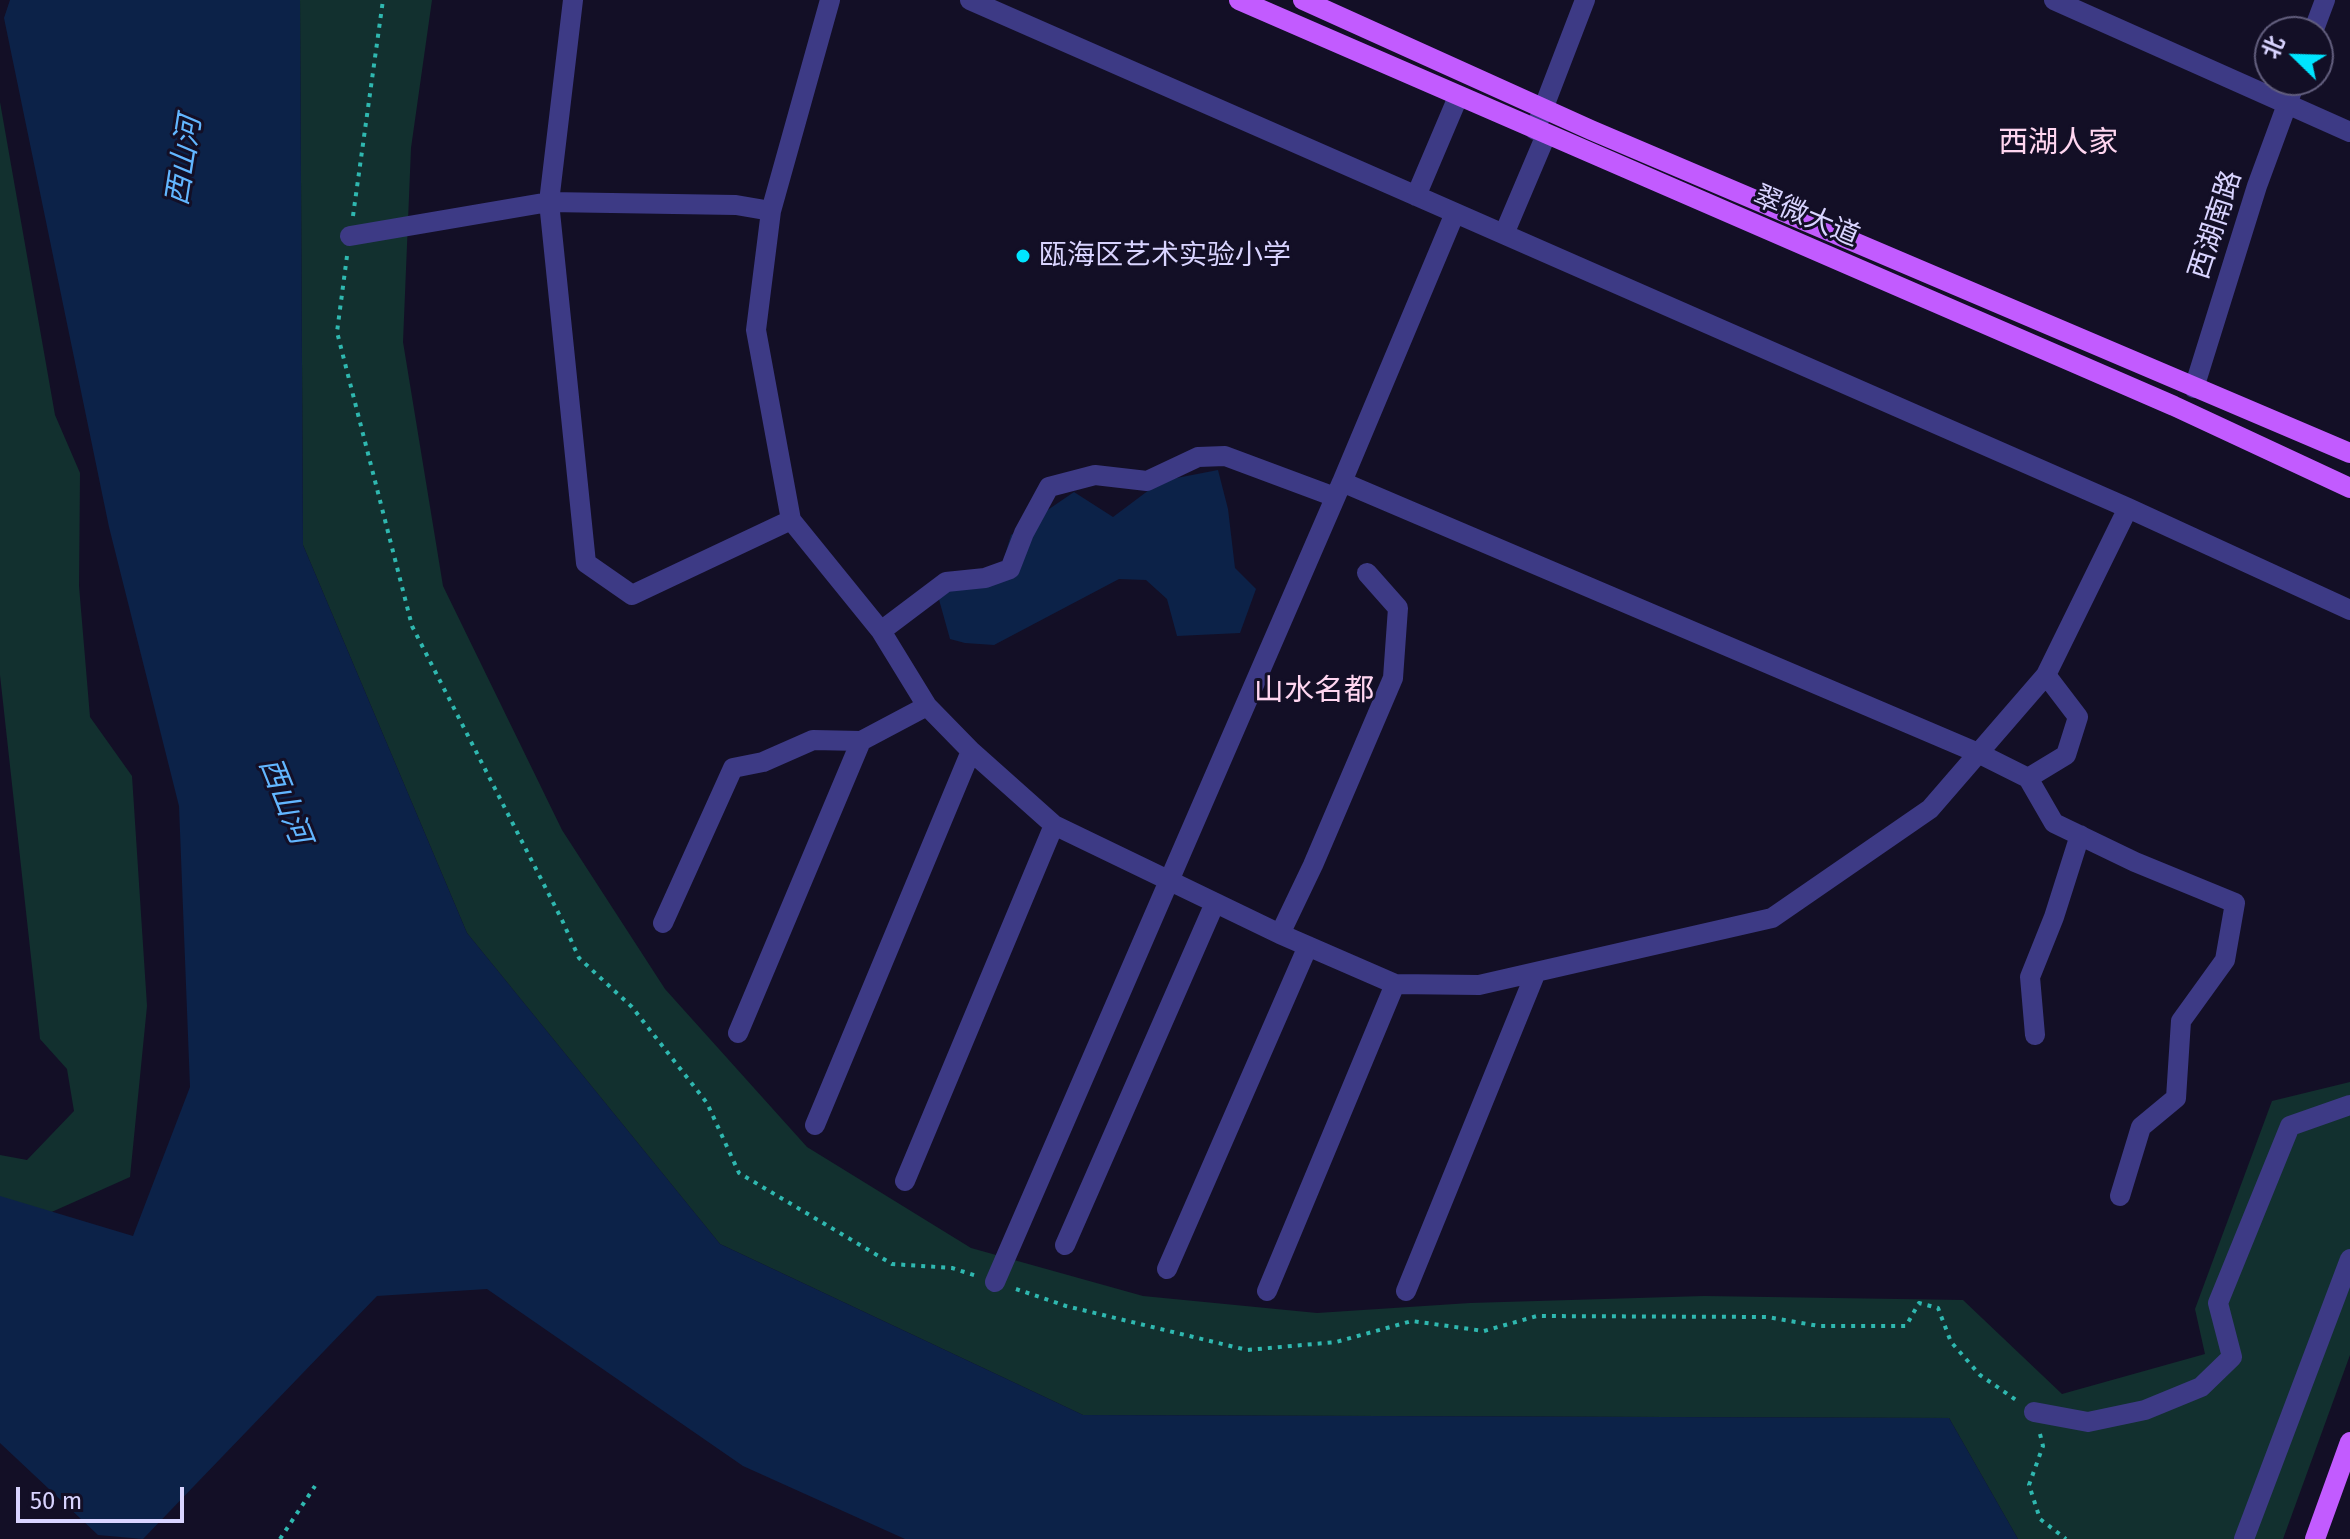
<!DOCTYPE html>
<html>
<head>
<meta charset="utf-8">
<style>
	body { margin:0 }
	#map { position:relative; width:2350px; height:1539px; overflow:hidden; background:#130f26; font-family:"Fira Sans","Noto Sans SC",sans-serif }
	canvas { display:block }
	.north { position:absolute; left:2254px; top:16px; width:80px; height:80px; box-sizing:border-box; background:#130f26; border:2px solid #625e7d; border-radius:50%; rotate:293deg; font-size:22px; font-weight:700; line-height:32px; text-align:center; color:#d9d4ff }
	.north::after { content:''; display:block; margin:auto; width:28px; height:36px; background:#00e5ff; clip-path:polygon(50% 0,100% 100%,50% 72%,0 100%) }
	.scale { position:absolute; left:16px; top:1487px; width:168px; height:36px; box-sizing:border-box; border:4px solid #d9d4ff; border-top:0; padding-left:10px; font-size:24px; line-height:28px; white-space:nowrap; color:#d9d4ff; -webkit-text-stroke:6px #130f26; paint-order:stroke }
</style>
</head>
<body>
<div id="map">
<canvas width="2350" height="1539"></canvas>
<div class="north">北</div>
<div class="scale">50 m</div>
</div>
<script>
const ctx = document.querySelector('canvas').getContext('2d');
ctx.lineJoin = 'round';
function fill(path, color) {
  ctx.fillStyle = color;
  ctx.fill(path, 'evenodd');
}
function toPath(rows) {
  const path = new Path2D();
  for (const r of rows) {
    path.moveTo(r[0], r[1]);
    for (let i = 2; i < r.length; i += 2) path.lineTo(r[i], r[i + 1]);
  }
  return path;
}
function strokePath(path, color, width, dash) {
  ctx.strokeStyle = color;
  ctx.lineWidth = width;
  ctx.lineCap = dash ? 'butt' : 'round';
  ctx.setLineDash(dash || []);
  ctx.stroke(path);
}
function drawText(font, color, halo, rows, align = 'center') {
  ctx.font = font + ' "Fira Sans","Noto Sans SC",sans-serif';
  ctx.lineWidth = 6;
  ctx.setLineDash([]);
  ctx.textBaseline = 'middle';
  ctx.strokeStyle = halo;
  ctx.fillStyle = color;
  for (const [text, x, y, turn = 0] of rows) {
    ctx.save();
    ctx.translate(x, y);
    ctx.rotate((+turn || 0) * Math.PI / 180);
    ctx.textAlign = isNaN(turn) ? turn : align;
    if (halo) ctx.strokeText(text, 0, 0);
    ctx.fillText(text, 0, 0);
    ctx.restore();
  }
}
fill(toPath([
	[300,0,432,0,411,148,403,342,443,586,562,830,665,989,807,1147,971,1248,1143,1296,1317,1313,1470,1303,1704,1296,1963,1300,2062,1394,2205,1354,2195,1309,2272,1101,2350,1082,2350,1355,2283,1539,2018,1539,1949,1418,1083,1415,720,1244,467,933,303,545],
	[0,102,55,415,80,473,79,586,90,717,132,776,147,1006,130,1177,27,1223,0,1214,0,1155,27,1160,74,1111,67,1069,40,1039,0,675]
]), '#12302f');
fill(toPath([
	[10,0,300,0,303,545,467,933,720,1244,1083,1415,1949,1418,2018,1539,905,1539,743,1466,487,1289,377,1296,143,1539,98,1535,0,1443,0,1196,133,1236,190,1087,179,806,109,527,4,18],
	[1218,470,1228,509,1235,568,1256,589,1240,633,1177,636,1167,599,1146,580,1119,579,994,645,965,643,950,639,938,596,1001,568,1011,535,1074,492,1113,517,1161,481]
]), '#0c2248');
strokePath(toPath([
	[353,216,383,0],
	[347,256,337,332,412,626,562,920,579,958,632,1007,707,1103,739,1173,892,1264,952,1268,977,1276],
	[1016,1289,1066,1306,1247,1350,1336,1342,1412,1321,1484,1331,1537,1316,1767,1317,1819,1326,1906,1326,1919,1303,1938,1308,1951,1342,1980,1375,2019,1402],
	[2040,1434,2043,1446,2029,1485,2040,1519,2066,1539],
	[280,1539,315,1486]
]), '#2fb8b0', 4, [4, 6]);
strokePath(toPath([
	[573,0,549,202,586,563,632,595,791,520],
	[830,0,771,211,756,330,791,520,881,631,927,706,971,751,1054,825,1280,934,1395,984,1479,985,1772,918,1930,809,2046,675,2128,508],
	[970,0,2128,508,2350,610],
	[2054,0,2350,132],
	[2313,32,2325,0],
	[1535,130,1585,0],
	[1416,196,1458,97],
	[1455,213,1342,482,1978,753,2028,778,2054,823,2135,862,2235,903,2225,960,2181,1021,2176,1098,2141,1127,2120,1196],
	[1504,234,1546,135],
	[350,236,549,202,736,205,771,211],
	[2194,388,2257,186,2296,80],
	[881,631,946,582,985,578,1010,569,1024,533,1049,487,1095,475,1147,481,1198,457,1225,456,1335,497],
	[2028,778,2066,755,2078,717,2046,675],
	[663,923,733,768,763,762,813,740,861,741],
	[1280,934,1313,865,1393,678,1398,608,1367,573],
	[738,1033,861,741,927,706],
	[2035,1035,2030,977,2054,917,2080,835],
	[815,1125,971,751],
	[905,1181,1054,825],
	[1065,1245,1215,903],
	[1167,1269,1308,946],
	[995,1282,1342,482],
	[1267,1291,1395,984],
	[1406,1291,1536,972],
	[2034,1412,2088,1422,2145,1410,2201,1387,2232,1357,2218,1303,2290,1126,2350,1105],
	[2244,1539,2350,1259]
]), '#3d3a85', 20);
strokePath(toPath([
	[1239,0,2174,406,2350,488],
	[1303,0,1591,130,2350,453],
	[2315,1539,2350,1442]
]), '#c25bff', 20);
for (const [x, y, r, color] of [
	[1023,256,8,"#00e5ff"]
]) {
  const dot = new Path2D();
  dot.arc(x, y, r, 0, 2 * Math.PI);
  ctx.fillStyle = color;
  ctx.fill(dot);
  strokePath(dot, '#130f26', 3);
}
drawText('28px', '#d9d4ff', '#130f26', [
	["翠微大道",1806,217,23],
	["西湖南路",2216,225,-72]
]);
drawText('28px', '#d9d4ff', '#130f26', [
	["瓯海区艺术实验小学",1039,256]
], 'left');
drawText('30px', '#ffd6f0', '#130f26', [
	["西湖人家",2058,144],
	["山水名都",1314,692]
]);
drawText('italic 30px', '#62b6ff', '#130f26', [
	["西山河",185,161,-81],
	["西山河",284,801,68]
]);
</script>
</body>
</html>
